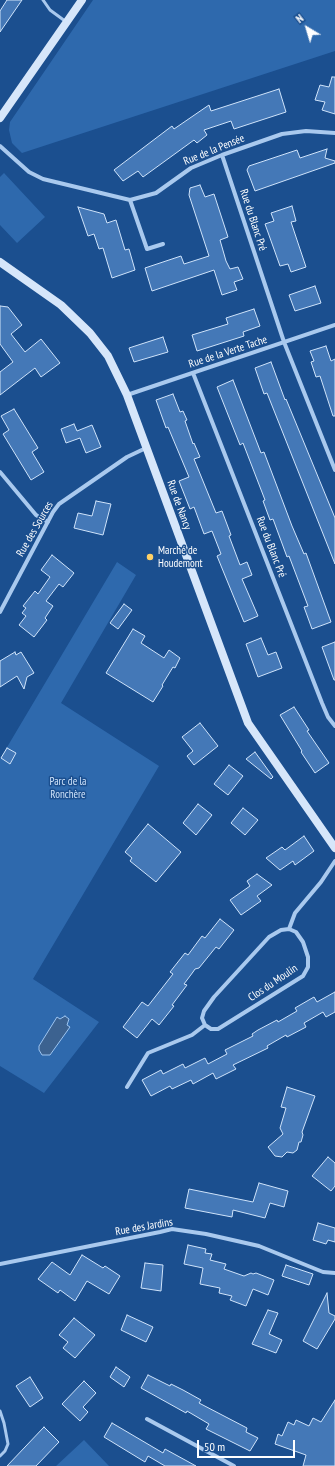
<!DOCTYPE html>
<html>
<head>
<meta charset="utf-8">
<style>
	body { margin:0 }
	#map { position:relative; width:335px; height:1466px; overflow:hidden; background:#1b4f8f; font-family:"PT Sans Narrow",sans-serif }
	canvas { display:block }
	.north { position:absolute; left:287px; top:8px; width:40px; height:40px; -webkit-text-stroke:3px #1b4f8f; paint-order:stroke; rotate:322deg; font-size:11px; font-weight:700; line-height:16px; text-align:center; color:#fff }
	.north::after { content:''; display:block; margin:auto; width:14px; height:18px; background:#fff; clip-path:polygon(50% 0,100% 100%,50% 72%,0 100%) }
	.scale { position:absolute; left:197px; top:1440px; width:98px; height:18px; box-sizing:border-box; border:2px solid #fff; border-top:0; padding-left:5px; font-size:12px; line-height:14px; white-space:nowrap; color:#fff; -webkit-text-stroke:3px #1b4f8f; paint-order:stroke }
</style>
</head>
<body>
<div id="map">
<canvas width="335" height="1466"></canvas>
<div class="north">N</div>
<div class="scale">50 m</div>
</div>
<script>
const ctx = document.querySelector('canvas').getContext('2d');
ctx.lineJoin = 'round';
function fill(path, color) {
  ctx.fillStyle = color;
  ctx.fill(path, 'evenodd');
}
function toPath(rows) {
  const path = new Path2D();
  for (const r of rows) {
    path.moveTo(r[0], r[1]);
    for (let i = 2; i < r.length; i += 2) path.lineTo(r[i], r[i + 1]);
  }
  return path;
}
function strokePath(path, color, width, dash) {
  ctx.strokeStyle = color;
  ctx.lineWidth = width;
  ctx.lineCap = dash ? 'butt' : 'round';
  ctx.setLineDash(dash || []);
  ctx.stroke(path);
}
function drawText(font, color, halo, rows, align = 'center') {
  ctx.font = font + ' "PT Sans Narrow",sans-serif';
  ctx.lineWidth = 3;
  ctx.setLineDash([]);
  ctx.textBaseline = 'middle';
  ctx.strokeStyle = halo;
  ctx.fillStyle = color;
  for (const [text, x, y, turn = 0] of rows) {
    ctx.save();
    ctx.translate(x, y);
    ctx.rotate((+turn || 0) * Math.PI / 180);
    ctx.textAlign = isNaN(turn) ? turn : align;
    if (halo) ctx.strokeText(text, 0, 0);
    ctx.fillText(text, 0, 0);
    ctx.restore();
  }
}
fill(toPath([
	[93,0,335,0,335,51,22,153,12,143,9,130,10,122],
	[4,173,45,217,17,243,0,225,0,177],
	[117,562,136,575,61,703,159,766,33,979,99,1022,44,1093,0,1066,0,759],
	[84,1440,109,1466,56,1466]
]), '#2e69ad');
const water = toPath([
	[65,1016,69,1019,67,1025,70,1027,50,1055,42,1055,39,1050,39,1046,57,1017,60,1019,65,1016]
]);
fill(water, '#3c6290');
strokePath(water, '#9cc4f0', 1);
const building = toPath([
	[7,0,22,0,0,32,0,11,7,0],
	[332,77,335,77,335,114,322,110,325,102,315,100,320,85,329,87,332,77],
	[279,89,286,112,234,129,231,121,204,130,207,135,197,143,194,140,143,177,138,171,123,181,114,170,172,126,174,129,209,105,211,111,279,89],
	[327,149,325,158,335,161,335,163,255,191,247,170,249,166,297,150,300,158,327,149],
	[200,185,205,197,214,194,228,237,220,240,226,261,230,269,238,267,243,279,234,282,237,290,222,295,214,270,152,291,145,268,181,256,184,264,209,256,189,195,190,188,200,185],
	[292,206,296,221,291,222,306,267,291,272,288,264,280,266,265,224,274,221,271,213,292,206],
	[78,207,104,214,107,223,116,220,125,250,129,249,135,270,112,278,103,248,99,249,94,234,88,236,78,207],
	[315,286,321,303,295,311,289,295,315,286],
	[0,306,8,307,22,325,11,334,25,352,41,339,60,363,41,377,35,368,0,395,0,372,13,362,0,344,0,306],
	[254,309,260,326,243,332,244,336,197,351,192,335,228,324,226,318,254,309],
	[163,337,168,352,134,362,129,348,163,337],
	[326,346,331,361,335,359,335,416,333,416,320,376,316,377,311,362,314,361,310,351,326,346],
	[271,362,285,400,286,399,335,518,335,564,267,393,264,394,255,368,271,362],
	[233,380,261,453,264,452,292,526,304,554,306,553,331,622,312,629,304,607,308,606,289,556,287,557,273,519,270,520,263,501,265,500,243,443,240,445,217,387,233,380],
	[173,394,180,412,183,411,187,420,185,421,193,444,194,443,200,457,194,459,216,513,222,511,231,535,229,536,240,565,247,562,252,575,242,579,258,616,244,622,217,556,221,554,212,531,204,534,194,507,190,509,179,481,189,477,168,427,166,428,156,400,173,394],
	[14,409,38,448,32,452,44,472,31,480,3,434,9,430,1,416,14,409],
	[74,424,77,431,92,425,101,447,86,453,80,438,66,443,61,429,74,424],
	[96,501,111,504,103,535,74,528,78,513,92,516,96,501],
	[52,555,74,573,63,587,59,584,46,601,53,606,45,618,47,620,34,637,19,625,26,616,22,613,26,608,23,606,35,591,38,594,50,577,41,570,52,555],
	[124,604,132,610,118,629,110,623,124,604],
	[133,629,145,636,141,643,164,658,169,650,180,658,175,668,173,667,162,685,163,686,153,702,106,673,133,629],
	[261,638,268,655,276,652,282,668,258,677,246,644,261,638],
	[335,642,335,680,334,680,322,647,335,642],
	[15,652,16,655,21,652,34,673,27,677,24,689,17,676,0,687,0,661,15,652],
	[294,707,309,730,307,731,329,763,315,773,301,752,302,751,280,715,294,707],
	[200,723,218,746,194,765,187,756,193,751,182,737,200,723],
	[7,748,16,753,10,764,1,758,7,748],
	[255,752,273,777,271,779,246,759,255,752],
	[229,765,243,776,228,795,214,784,229,765],
	[198,804,212,815,196,835,183,823,198,804],
	[243,808,258,820,245,835,231,823,243,808],
	[148,824,181,852,156,882,130,861,132,858,125,852,148,824],
	[304,836,314,851,295,865,293,861,280,870,266,858,282,847,285,850,304,836],
	[257,874,272,885,257,896,261,901,241,915,230,900,250,886,247,881,257,874],
	[220,919,234,930,219,949,216,947,199,968,195,969,193,972,184,984,187,985,172,1005,174,1006,159,1025,152,1019,137,1038,123,1027,142,1002,148,1006,173,974,170,972,185,953,188,955,202,936,205,938,220,919],
	[335,992,335,1012,326,1017,323,1012,304,1023,306,1027,287,1037,286,1035,267,1046,268,1048,233,1065,236,1069,216,1079,213,1073,193,1084,191,1080,172,1089,170,1086,151,1096,142,1080,161,1070,163,1074,183,1064,185,1068,205,1058,208,1064,227,1054,225,1050,253,1036,252,1034,258,1030,277,1020,278,1022,297,1011,295,1008,314,997,317,1002,335,992],
	[287,1087,315,1096,302,1132,303,1135,301,1142,299,1142,297,1150,293,1153,287,1152,282,1157,275,1156,268,1147,283,1134,280,1128,286,1108,281,1107,287,1087],
	[328,1157,335,1163,335,1186,331,1191,312,1176,328,1157],
	[259,1183,288,1191,284,1207,270,1203,265,1218,233,1210,232,1217,185,1208,189,1189,253,1202,259,1183],
	[318,1223,335,1228,335,1242,328,1240,326,1244,313,1240,318,1223],
	[188,1245,206,1249,205,1253,212,1254,210,1260,226,1264,224,1269,244,1276,251,1273,253,1274,256,1273,274,1280,268,1295,253,1289,246,1306,230,1300,232,1296,219,1293,220,1288,200,1284,203,1268,184,1264,188,1245],
	[82,1255,103,1268,105,1266,120,1276,109,1294,87,1281,75,1301,60,1290,58,1293,38,1279,52,1262,70,1275,82,1255],
	[145,1263,163,1265,161,1291,141,1288,145,1263],
	[286,1265,313,1274,309,1285,282,1276,286,1265],
	[327,1293,329,1313,335,1316,335,1319,317,1349,303,1341,327,1293],
	[268,1310,278,1313,269,1334,282,1340,276,1353,252,1344,268,1310],
	[127,1315,153,1327,146,1342,121,1330,127,1315],
	[74,1318,95,1335,75,1358,63,1348,68,1342,59,1335,74,1318],
	[116,1367,130,1377,124,1387,110,1377,116,1367],
	[148,1375,170,1386,171,1384,183,1390,201,1400,199,1403,247,1428,246,1432,258,1438,250,1451,206,1429,209,1424,187,1411,186,1413,141,1388,148,1375],
	[30,1377,43,1398,30,1407,16,1386,30,1377],
	[84,1381,96,1393,83,1407,88,1412,80,1421,62,1404,84,1381],
	[335,1400,335,1466,303,1466,306,1455,275,1444,278,1434,282,1436,288,1422,294,1425,296,1420,309,1426,313,1418,321,1422,335,1400],
	[112,1423,163,1453,165,1449,196,1466,165,1466,148,1456,145,1462,104,1437,112,1423],
	[44,1427,59,1442,36,1466,7,1466,44,1427]
]);
fill(building, '#4478b7');
strokePath(building, '#cfe3fa', 1);
strokePath(toPath([
	[43,0,50,10,65,21],
	[0,1411,4,1423,8,1444,5,1451,0,1456]
]), '#a9c9ee', 3);
strokePath(toPath([
	[0,146,29,172,43,179,130,200,156,193,191,168,222,155,282,134,306,131,335,133],
	[222,155,284,342,335,470],
	[130,200,147,249,163,244],
	[193,373,322,703,328,717,335,726],
	[127,395,335,325],
	[0,472,36,515,48,522],
	[0,612,53,512,59,504,127,457,146,448],
	[289,929,296,932,303,942,308,957,308,967,303,976,218,1029,211,1029,205,1025,202,1018,204,1011,214,997,269,937,281,930,289,929],
	[289,929,295,913,321,882,335,861],
	[127,1087,148,1053,192,1035,205,1025],
	[0,1264,160,1232,172,1229,206,1234,259,1246,323,1272,335,1273],
	[147,1419,234,1466]
]), '#a9c9ee', 4);
strokePath(toPath([
	[0,118,82,0],
	[0,262,61,305,90,333,108,356,127,395,248,723,335,848]
]), '#d6e6fa', 8);
for (const [x, y, r, color] of [
	[150,557,4,"#ffd166"]
]) {
  const dot = new Path2D();
  dot.arc(x, y, r, 0, 2 * Math.PI);
  ctx.fillStyle = color;
  ctx.fill(dot);
  strokePath(dot, '#1b4f8f', 1.5);
}
drawText('11px', '#fff', '#1b4f8f', [
	["Rue de la Pensée",214,150,-22],
	["Rue du Blanc Pré",253,220,72],
	["Rue de la Verte Tache",228,352,-18],
	["Rue de Nancy",179,505,70],
	["Rue des Sources",35,529,-60],
	["Rue du Blanc Pré",271,547,69],
	["Clos du Moulin",273,983,-34],
	["Rue des Jardins",144,1227,-10]
]);
drawText('11px', '#fff', '#1b4f8f', [
	["Marché de",158,551],
	["Houdemont",158,564]
], 'left');
drawText('11px', '#cfe3fa', '#1b4f8f', [
	["Parc de la",68,782],
	["Ronchère",68,795]
]);
</script>
</body>
</html>
